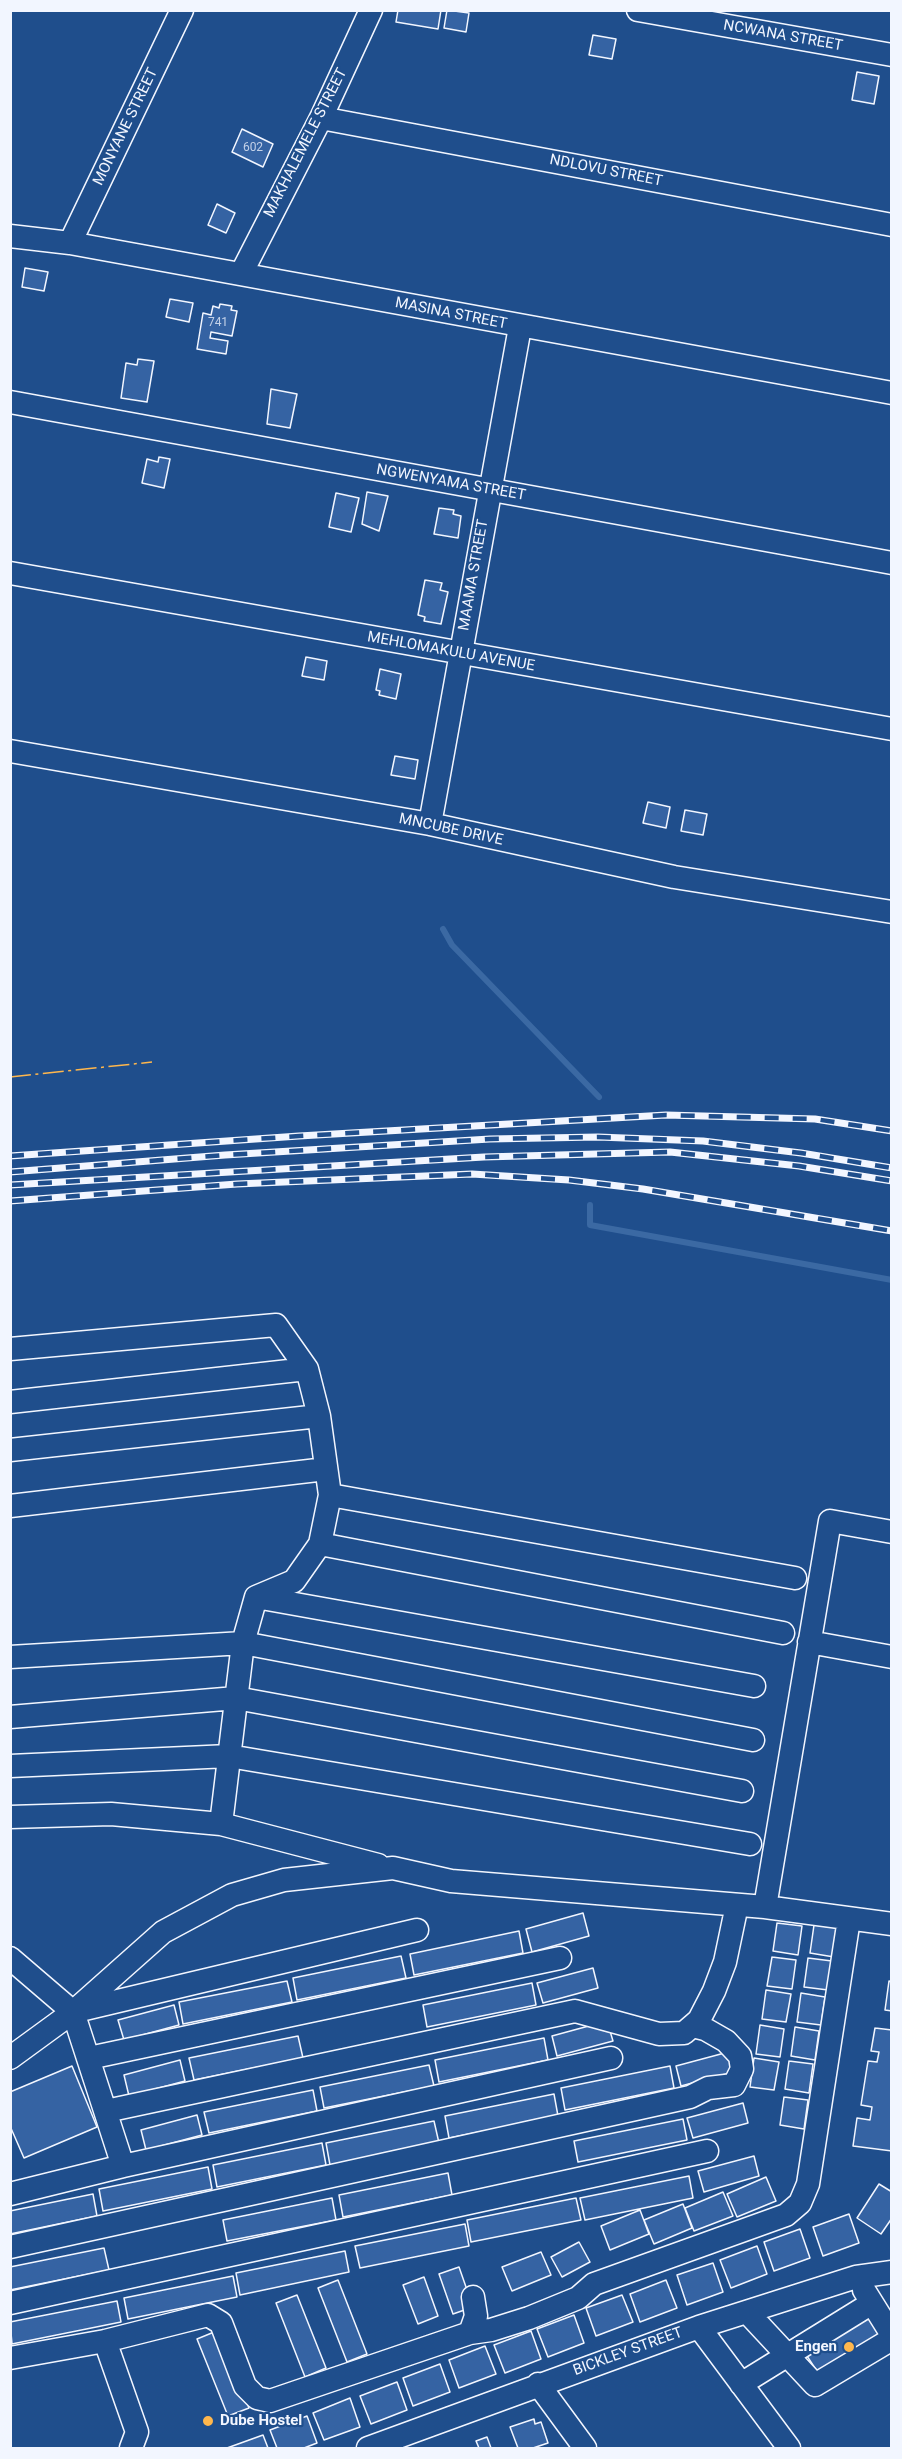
<!DOCTYPE html>
<html>
<head>
<meta charset="utf-8">
<style>
	body { margin:0 }
	#map { position:relative; width:902px; height:2459px; overflow:hidden; background:#1f4e8c; font-family:Roboto,sans-serif }
	canvas { display:block }
	.frame { position:absolute; inset:0; border:12px solid #f2f6ff; pointer-events:none }
</style>
</head>
<body>
<div id="map">
<canvas width="902" height="2459"></canvas>
<div class="frame"></div>
</div>
<script>
const ctx = document.querySelector('canvas').getContext('2d');
ctx.lineJoin = 'round';
function toPath(rows) {
  const path = new Path2D();
  for (const r of rows) {
    path.moveTo(r[0], r[1]);
    for (let i = 2; i < r.length; i += 2) path.lineTo(r[i], r[i + 1]);
  }
  return path;
}
function strokePath(path, color, width, dash) {
  ctx.strokeStyle = color;
  ctx.lineWidth = width;
  ctx.lineCap = dash ? 'butt' : 'round';
  ctx.setLineDash(dash || []);
  ctx.stroke(path);
}
function fill(path, color) {
  ctx.fillStyle = color;
  ctx.fill(path, 'evenodd');
}
function drawText(font, color, halo, rows, align = 'center') {
  ctx.font = font + ' Roboto,sans-serif';
  ctx.lineWidth = 4.5;
  ctx.setLineDash([]);
  ctx.textBaseline = 'middle';
  ctx.strokeStyle = halo;
  ctx.fillStyle = color;
  for (const [text, x, y, turn = 0] of rows) {
    ctx.save();
    ctx.translate(x, y);
    ctx.rotate((+turn || 0) * Math.PI / 180);
    ctx.textAlign = isNaN(turn) ? turn : align;
    if (halo) ctx.strokeText(text, 0, 0);
    ctx.fillText(text, 0, 0);
    ctx.restore();
  }
}
strokePath(toPath([
	[443,929,452,945,599,1097],
	[590,1205,590,1225,892,1280]
]), '#3b69a3', 6);
const building = toPath([
	[398,10,441,10,438,29,396,22,398,10],
	[447,10,469,13,466,32,444,28,447,10],
	[593,35,616,39,612,59,589,55,593,35],
	[857,72,879,76,874,104,852,100,857,72],
	[242,129,273,144,263,167,232,152,242,129],
	[217,204,235,213,226,233,208,225,217,204],
	[25,268,48,272,44,291,22,287,25,268],
	[170,299,193,303,189,322,166,317,170,299],
	[220,304,232,306,231,310,237,311,232,336,211,332,210,338,228,341,226,354,197,349,203,313,211,315,213,306,219,308,220,304],
	[138,359,154,361,147,402,121,398,126,363,137,365,138,359],
	[271,389,297,394,290,428,267,424,271,389],
	[159,457,170,459,164,488,142,483,147,459,158,462,159,457],
	[367,492,388,496,379,531,362,524,367,492],
	[336,493,359,498,351,532,329,527,336,493],
	[439,508,454,510,453,514,461,516,458,538,434,534,439,508],
	[425,580,442,583,440,590,448,592,441,624,424,621,425,617,418,615,425,580],
	[306,657,327,661,324,680,302,676,306,657],
	[380,669,401,674,396,699,379,695,380,691,376,690,380,669],
	[395,756,418,760,415,779,391,775,395,756],
	[648,802,670,807,666,828,643,823,648,802],
	[685,810,707,814,703,835,681,831,685,810],
	[583,1913,589,1936,532,1952,526,1929,583,1913],
	[777,1923,802,1926,798,1955,773,1951,777,1923],
	[814,1925,838,1928,834,1957,810,1953,814,1925],
	[519,1931,523,1953,414,1975,410,1954,519,1931],
	[401,1956,406,1978,297,2000,293,1978,401,1956],
	[772,1957,796,1960,792,1989,767,1986,772,1957],
	[808,1958,832,1961,828,1990,804,1987,808,1958],
	[593,1968,598,1988,543,2003,537,1983,593,1968],
	[287,1981,292,2002,183,2024,179,2002,287,1981],
	[889,1981,892,1982,892,2011,885,2010,889,1981],
	[532,1983,536,2005,427,2027,423,2005,532,1983],
	[766,1990,791,1994,786,2022,762,2019,766,1990],
	[801,1993,825,1997,821,2025,797,2022,801,1993],
	[174,2005,179,2025,124,2040,118,2020,174,2005],
	[607,2021,613,2041,557,2056,552,2036,607,2021],
	[760,2025,784,2029,780,2057,756,2054,760,2025],
	[795,2027,819,2031,815,2060,791,2056,795,2027],
	[875,2028,892,2030,892,2151,853,2146,857,2118,870,2120,872,2107,861,2105,868,2061,877,2062,879,2052,871,2051,875,2028],
	[298,2036,303,2058,194,2080,189,2058,298,2036],
	[544,2038,548,2060,439,2082,435,2060,544,2038],
	[732,2051,737,2071,681,2086,676,2066,732,2051],
	[754,2058,779,2062,774,2090,750,2087,754,2058],
	[180,2060,185,2081,129,2096,124,2075,180,2060],
	[789,2061,813,2064,809,2093,785,2089,789,2061],
	[429,2065,434,2086,324,2108,320,2087,429,2065],
	[72,2066,97,2127,24,2158,10,2126,10,2092,72,2066],
	[670,2066,674,2088,565,2110,561,2088,670,2066],
	[313,2090,317,2111,209,2133,204,2112,313,2090],
	[554,2094,558,2116,449,2138,445,2116,554,2094],
	[784,2097,808,2100,804,2129,780,2125,784,2097],
	[743,2103,748,2123,693,2138,687,2118,743,2103],
	[197,2115,202,2135,146,2150,141,2130,197,2115],
	[683,2119,687,2140,578,2162,574,2141,683,2119],
	[434,2121,439,2143,330,2165,326,2143,434,2121],
	[322,2143,326,2165,217,2187,213,2165,322,2143],
	[754,2156,759,2176,704,2192,698,2171,754,2156],
	[208,2167,212,2189,103,2211,99,2189,208,2167],
	[448,2173,452,2195,343,2217,339,2195,448,2173],
	[689,2176,693,2198,585,2220,580,2198,689,2176],
	[766,2177,776,2201,737,2217,727,2194,766,2177],
	[879,2184,892,2192,892,2218,881,2234,857,2218,879,2184],
	[723,2192,733,2216,694,2231,685,2208,723,2192],
	[93,2194,97,2216,10,2234,10,2211,93,2194],
	[332,2198,336,2220,227,2241,223,2220,332,2198],
	[576,2198,581,2220,471,2242,467,2220,576,2198],
	[683,2204,692,2228,654,2244,644,2220,683,2204],
	[640,2210,649,2234,610,2250,601,2226,640,2210],
	[849,2214,859,2243,823,2256,813,2227,849,2214],
	[465,2224,469,2246,360,2268,355,2246,465,2224],
	[800,2229,810,2258,774,2271,764,2242,800,2229],
	[579,2242,590,2262,562,2277,551,2257,579,2242],
	[757,2246,767,2274,731,2288,720,2260,757,2246],
	[104,2248,109,2270,10,2290,10,2267,104,2248],
	[345,2251,349,2272,240,2295,236,2273,345,2251],
	[541,2252,551,2275,512,2291,502,2267,541,2252],
	[713,2263,723,2292,687,2305,677,2275,713,2263],
	[459,2267,473,2307,453,2314,439,2274,459,2267],
	[233,2276,237,2297,128,2319,124,2298,233,2276],
	[424,2277,438,2316,418,2324,403,2285,424,2277],
	[338,2280,367,2354,347,2362,318,2288,338,2280],
	[666,2280,677,2308,640,2322,630,2294,666,2280],
	[297,2295,326,2368,305,2377,276,2303,297,2295],
	[622,2295,633,2322,596,2336,586,2308,622,2295],
	[117,2301,121,2322,12,2344,10,2322,117,2301],
	[872,2313,887,2336,822,2379,807,2356,872,2313],
	[574,2315,584,2343,548,2357,537,2329,574,2315],
	[219,2330,249,2408,228,2416,197,2339,219,2330],
	[531,2331,541,2359,505,2373,494,2345,531,2331],
	[485,2346,496,2374,459,2388,449,2360,485,2346],
	[440,2364,450,2392,413,2406,403,2378,440,2364],
	[397,2382,407,2410,371,2424,360,2396,397,2382],
	[350,2398,360,2427,324,2440,313,2413,350,2398],
	[307,2416,317,2443,304,2448,277,2448,270,2430,307,2416],
	[534,2419,535,2424,541,2422,548,2443,533,2448,518,2448,510,2427,534,2419],
	[263,2435,268,2448,227,2448,263,2435],
	[487,2437,491,2448,479,2448,476,2441,487,2437]
]);
fill(building, '#3563a3');
strokePath(building, '#f2f6ff', 1.5);
const minor = toPath([
	[638,10,892,55],
	[321,118,892,225],
	[10,236,70,243,892,393],
	[70,243,182,10],
	[241,274,321,118,371,10],
	[10,402,892,563],
	[10,573,892,729],
	[10,751,430,824,674,877,892,912],
	[430,824,520,327],
	[10,1349,276,1325,307,1369,319,1416,330,1495,320,1544,294,1581,256,1597,243,1643,221,1824],
	[10,1402,307,1369],
	[10,1450,319,1416],
	[330,1495,795,1578],
	[10,1506,326,1469],
	[320,1544,783,1633],
	[256,1597,754,1686],
	[809,1642,892,1657],
	[10,1657,243,1643,753,1740],
	[10,1717,236,1698,742,1791],
	[10,1766,229,1756,750,1844],
	[10,1817,111,1814,221,1824,378,1865],
	[765,1907,830,1521,892,1532],
	[10,1958,73,2012,123,2166],
	[76,2011,417,1930],
	[10,2058,73,2012,163,1932,232,1895,284,1880,393,1868,451,1881,765,1907,892,1924],
	[89,2058,560,1958],
	[106,2111,575,2011,659,2034,684,2033,699,2020,714,1991,725,1962,737,1905],
	[10,2194,123,2166,611,2058],
	[10,2247,690,2097,708,2088,734,2085,742,2069,740,2056,726,2041,705,2029,693,2026],
	[864,2290,892,2335],
	[10,2303,707,2151],
	[747,2312,815,2385,892,2339],
	[699,2327,789,2448],
	[470,2333,476,2316,473,2297],
	[105,2341,137,2432,131,2448],
	[10,2358,105,2341,208,2315,221,2323,245,2386,257,2398,270,2401,470,2333,491,2330,529,2318,578,2298,594,2284,786,2215,800,2203,808,2184,849,1919],
	[538,2384,585,2448],
	[741,2384,872,2303],
	[368,2448,699,2327,856,2277,892,2272]
]);
strokePath(minor, '#f2f6ff', 25);
strokePath(minor, '#1f4e8c', 22);
const rail = toPath([
	[10,1156,299,1136,666,1115,815,1119,892,1131],
	[10,1172,225,1155,490,1139,598,1137,703,1141,801,1153,892,1168],
	[10,1185,484,1157,670,1152,799,1166,892,1181],
	[10,1201,237,1184,472,1174,569,1180,643,1189,892,1231]
]);
strokePath(rail, '#f2f6ff', 7);
strokePath(rail, '#1f4e8c', 4.5, [14]);
strokePath(toPath([
	[10,1077,152,1062]
]), '#ffb74d', 1.5, [21, 4.5, 3, 4.5]);
for (const [x, y, r, color] of [
	[849,2347,6,"#ffb74d"],
	[208,2421,6,"#ffb74d"]
]) {
  const dot = new Path2D();
  dot.arc(x, y, r, 0, 2 * Math.PI);
  ctx.fillStyle = color;
  ctx.fill(dot);
  strokePath(dot, '#1f4e8c', 2);
}
drawText('12px', '#c3d1e8', null, [
	["602",253,148],
	["741",218,323]
]);
drawText('15px', '#f2f6ff', '#1f4e8c', [
	["NCWANA STREET",783,36,10],
	["MONYANE STREET",126,127,-64],
	["MAKHALEMELE STREET",306,143,-63],
	["NDLOVU STREET",606,171,11],
	["MASINA STREET",451,314,11],
	["NGWENYAMA STREET",451,483,10],
	["MAAMA STREET",474,575,-80],
	["MEHLOMAKULU AVENUE",451,652,10],
	["MNCUBE DRIVE",451,830,12],
	["BICKLEY STREET",628,2352,-20]
]);
drawText('bold 15px', '#f2f6ff', '#1f4e8c', [
	["Engen",837,2347],
	["Dube Hostel",220,2421,"left"]
], 'right');
</script>
</body>
</html>
